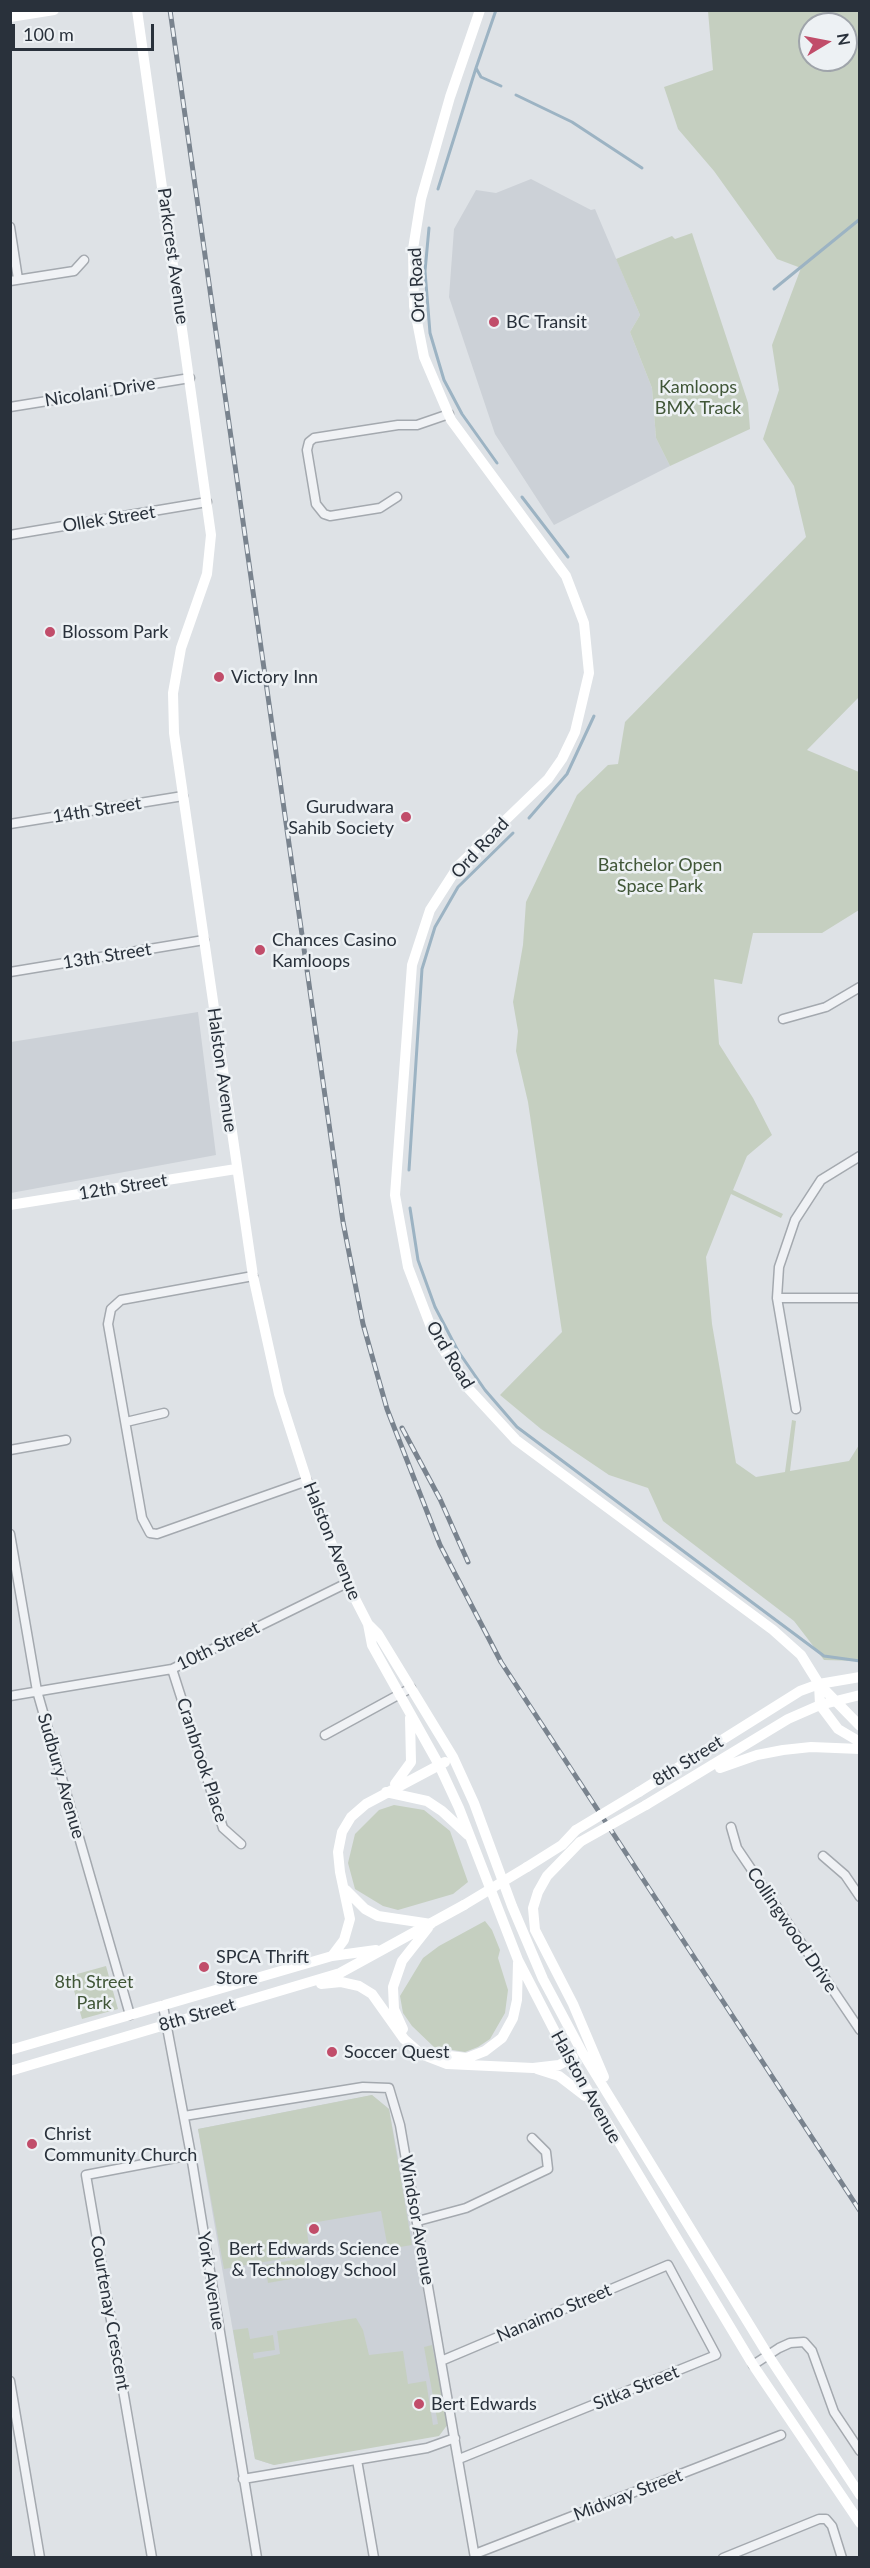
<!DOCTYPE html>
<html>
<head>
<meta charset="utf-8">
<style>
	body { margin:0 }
	#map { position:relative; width:870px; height:2568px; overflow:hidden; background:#dee2e6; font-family:Lato,sans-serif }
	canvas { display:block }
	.frame { position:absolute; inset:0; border:12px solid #29313b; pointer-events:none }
	.north { position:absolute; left:798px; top:12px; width:60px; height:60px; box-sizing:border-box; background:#edf1f4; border:2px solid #9fa4aa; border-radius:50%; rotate:80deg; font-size:16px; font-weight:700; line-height:24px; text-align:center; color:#29313b }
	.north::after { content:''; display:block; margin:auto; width:21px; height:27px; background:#c14d6a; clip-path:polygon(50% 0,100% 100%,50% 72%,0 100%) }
	.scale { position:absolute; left:12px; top:24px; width:142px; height:27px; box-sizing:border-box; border:3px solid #29313b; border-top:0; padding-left:8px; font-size:18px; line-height:21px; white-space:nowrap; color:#29313b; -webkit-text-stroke:4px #edf1f4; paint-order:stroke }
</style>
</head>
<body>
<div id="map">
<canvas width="870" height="2568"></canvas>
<div class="frame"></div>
<div class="north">N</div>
<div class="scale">100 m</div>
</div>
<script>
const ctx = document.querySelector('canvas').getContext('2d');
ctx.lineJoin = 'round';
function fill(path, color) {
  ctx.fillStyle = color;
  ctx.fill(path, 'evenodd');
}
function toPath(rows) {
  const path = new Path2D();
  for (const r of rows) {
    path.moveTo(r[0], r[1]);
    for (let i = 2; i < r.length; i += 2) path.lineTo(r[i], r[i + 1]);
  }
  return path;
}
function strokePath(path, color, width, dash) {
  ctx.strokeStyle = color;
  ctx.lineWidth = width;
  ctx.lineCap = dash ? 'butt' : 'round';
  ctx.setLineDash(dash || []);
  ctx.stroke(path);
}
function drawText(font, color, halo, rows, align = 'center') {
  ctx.font = font + ' Lato,sans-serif';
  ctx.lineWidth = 5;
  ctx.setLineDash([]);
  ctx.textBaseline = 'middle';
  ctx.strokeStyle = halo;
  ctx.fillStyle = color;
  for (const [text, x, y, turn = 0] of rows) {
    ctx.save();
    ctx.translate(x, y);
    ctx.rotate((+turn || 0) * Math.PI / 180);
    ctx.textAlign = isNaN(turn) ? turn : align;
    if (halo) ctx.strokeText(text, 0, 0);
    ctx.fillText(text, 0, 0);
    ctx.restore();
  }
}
fill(toPath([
	[531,179,591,210,595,209,640,315,630,332,652,388,656,438,670,466,554,525,495,434,449,297,454,229,476,190,496,193],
	[198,1012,216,1155,11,1193,11,1042],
	[372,2095,389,2109,448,2424,274,2465,255,2459,198,2129]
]), '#ccd1d7');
fill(toPath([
	[708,11,859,11,859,697,807,750,859,772,859,910,822,933,753,933,742,984,714,979,719,1044,753,1098,772,1135,747,1156,733,1190,783,1214,781,1218,731,1194,706,1257,712,1324,736,1463,756,1477,785,1472,792,1420,796,1421,790,1471,849,1461,859,1445,859,1661,824,1660,794,1621,663,1521,648,1488,609,1475,541,1429,500,1395,562,1332,528,1102,516,1051,518,1031,513,1002,523,945,526,902,577,795,608,765,618,764,625,722,806,537,794,486,763,439,779,390,772,345,801,268,777,259,714,171,678,129,664,87,713,70],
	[810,24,846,24,846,60,810,60],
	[692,233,748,403,750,429,670,466,656,438,652,388,630,332,640,315,616,259,672,236,675,239],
	[394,1805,424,1810,450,1831,468,1882,453,1894,398,1910,383,1906,355,1889,348,1863,355,1834,379,1810],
	[485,1921,492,1930,500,1950,498,1958,508,1990,505,2013,490,2039,478,2047,465,2052,434,2047,412,2026,403,2013,400,1996,423,1958,439,1946],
	[106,1966,118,2009,82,2019,70,1976],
	[372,2095,389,2109,412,2245,388,2249,381,2211,306,2224,310,2254,224,2269,198,2129],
	[304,2258,307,2276,268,2283,265,2265],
	[356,2318,363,2330,369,2355,403,2351,408,2384,426,2381,433,2425,438,2424,424,2347,432,2345,448,2424,439,2436,274,2465,255,2459,233,2330,248,2328,250,2339,273,2335,275,2350,253,2353,254,2359,280,2354,277,2331]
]), '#c5cfc0');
strokePath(toPath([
	[496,10,476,68,481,77,501,86],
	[516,95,572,122,642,168],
	[438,189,476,68],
	[429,228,425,271,430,333,444,380,462,414,497,463],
	[774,289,860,219],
	[522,497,568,557],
	[529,818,567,774,594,716],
	[409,1170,422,969,435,927,458,887,513,833],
	[410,1208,418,1260,435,1307,458,1351,485,1390,517,1427,824,1656,860,1661]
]), '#9cb3c3', 3);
const street = toPath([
	[10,227,18,279],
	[10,281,74,271,84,260],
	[10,407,190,378],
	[397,497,380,508,330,516,324,514,316,504,307,450,309,442,314,438,398,425,417,425,449,414],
	[10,535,207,502],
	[10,824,183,796],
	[10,972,204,940],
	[783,1019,826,1007,860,987],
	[253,1276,121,1300,111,1309,108,1324,142,1518,150,1533,157,1534,307,1481],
	[777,1298,860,1298],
	[796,1409,777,1298,779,1267,795,1220,821,1180,860,1156],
	[126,1422,164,1413],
	[10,1450,66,1440],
	[10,1534,37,1691,130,2015],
	[172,1669,223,1828,241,1844],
	[10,1696,172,1669,347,1583],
	[325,1735,411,1688],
	[731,1827,737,1848,860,2030],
	[823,1856,845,1875,860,1897],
	[163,2006,191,2155,257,2558],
	[184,2116,363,2087,389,2088,400,2125,475,2558],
	[418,2221,466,2208,548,2169,546,2152,532,2138],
	[441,2361,668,2265,716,2355,459,2459],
	[753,2365,779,2348,790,2343,804,2342,812,2351,834,2412,860,2451],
	[10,2381,40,2558],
	[357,2460,374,2558],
	[243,2479,427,2448,455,2438],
	[475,2554,781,2435],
	[152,2558,86,2175,191,2155],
	[723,2558,819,2519,826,2519,832,2526,842,2558]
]);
strokePath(street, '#a4a9af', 11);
strokePath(street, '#f0f2f5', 8);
strokePath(toPath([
	[137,10,211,535,207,574,181,648,173,693,174,733,253,1276,279,1394,307,1481,347,1583,368,1624,372,1645,439,1765,459,1808,518,1960,569,2059,753,2365,860,2523],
	[480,10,450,97,421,199,413,249,414,306,424,357,451,420,566,576,584,623,589,673,575,732,562,759,548,779,459,865,430,910,412,965,395,1195,408,1267,434,1335,468,1388,516,1440,773,1630,801,1655,819,1684,860,1726],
	[10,17,54,10],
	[10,1205,236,1169],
	[368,1624,378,1634,453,1757,474,1803,512,1906,543,1979,582,2052,768,2355,860,2495],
	[819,1684,820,1705,838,1729,860,1742],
	[720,1768,757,1755,783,1750,811,1747,860,1749],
	[395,1784,411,1762,410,1718],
	[386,1792,427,1801,442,1811,468,1835],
	[639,1792,800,1691,819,1684,860,1677],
	[646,1805,788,1719,820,1705,860,1695],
	[580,1842,547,1876,538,1892,533,1908,535,1930,573,2004,604,2077],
	[527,1867,562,1845,576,1830],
	[346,1890,365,1909,378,1916,431,1924],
	[332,1956,344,1940,350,1919,340,1872,338,1852,342,1832,351,1817,366,1804,445,1762],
	[321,1984,341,1982,359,1986,372,1994,404,2039,421,2054,447,2064,533,2068,559,2065,573,2057],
	[403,2029,394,2009,393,1987,402,1961,428,1928],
	[10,2050,332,1956,376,1950],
	[433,2054,467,2058,485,2051,502,2038,513,2018,517,2000,518,1963],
	[537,2069,559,2076,585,2096],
	[10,2071,340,1973,464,1905]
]), '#fff', 10);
const rail = toPath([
	[170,10,343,1222,363,1324,387,1409,440,1545,501,1662,860,2211],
	[402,1428,440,1499,468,1562]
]);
strokePath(rail, '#79838e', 5);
strokePath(rail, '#edf1f4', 3, [9]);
strokePath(toPath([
	[576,1830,639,1792],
	[580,1842,646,1805],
	[464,1905,527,1867]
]), '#fff', 10);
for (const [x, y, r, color] of [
	[494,322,6,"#c14d6a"],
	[50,632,6,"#c14d6a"],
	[219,677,6,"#c14d6a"],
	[406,817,6,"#c14d6a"],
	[260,950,6,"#c14d6a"],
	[204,1967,6,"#c14d6a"],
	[332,2052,6,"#c14d6a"],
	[32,2144,6,"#c14d6a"],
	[314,2229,6,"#c14d6a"],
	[419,2404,6,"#c14d6a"]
]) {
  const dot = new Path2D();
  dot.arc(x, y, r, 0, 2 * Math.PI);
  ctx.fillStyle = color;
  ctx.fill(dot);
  strokePath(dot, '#edf1f4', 2);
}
drawText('18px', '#29313b', '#edf1f4', [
	["Parkcrest Avenue",173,256,82],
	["Ord Road",417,285,-93],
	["Nicolani Drive",100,392,-9],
	["Ollek Street",109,519,-9],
	["14th Street",97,810,-9],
	["Ord Road",480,848,-47],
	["13th Street",107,956,-9],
	["Halston Avenue",222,1070,82],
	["12th Street",123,1187,-9],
	["Ord Road",450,1355,59],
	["Halston Avenue",332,1541,68],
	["10th Street",218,1646,-26],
	["Cranbrook Place",202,1760,72],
	["8th Street",688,1761,-32],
	["Sudbury Avenue",61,1776,74],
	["Collingwood Drive",792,1930,56],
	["8th Street",197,2015,-16],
	["Halston Avenue",586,2087,61],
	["Windsor Avenue",417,2220,80],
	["York Avenue",211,2281,81],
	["Courtenay Crescent",110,2313,80],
	["Nanaimo Street",554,2313,-23],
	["Sitka Street",636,2388,-22],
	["Midway Street",628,2495,-21]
]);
drawText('18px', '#29313b', '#edf1f4', [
	["BC Transit",506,322],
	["Blossom Park",62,632],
	["Victory Inn",231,677],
	["Gurudwara",394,807,"right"],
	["Sahib Society",394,828,"right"],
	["Chances Casino",272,940],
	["Kamloops",272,961],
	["SPCA Thrift",216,1957],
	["Store",216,1978],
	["Soccer Quest",344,2052],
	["Christ",44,2134],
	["Community Church",44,2155],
	["Bert Edwards Science",314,2249,"center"],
	["& Technology School",314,2270,"center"],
	["Bert Edwards",431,2404]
], 'left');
drawText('18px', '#405637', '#edf1f4', [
	["Kamloops",698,387],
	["BMX Track",698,408],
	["Batchelor Open",660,865],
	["Space Park",660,886],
	["8th Street",94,1982],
	["Park",94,2003]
]);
</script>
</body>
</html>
